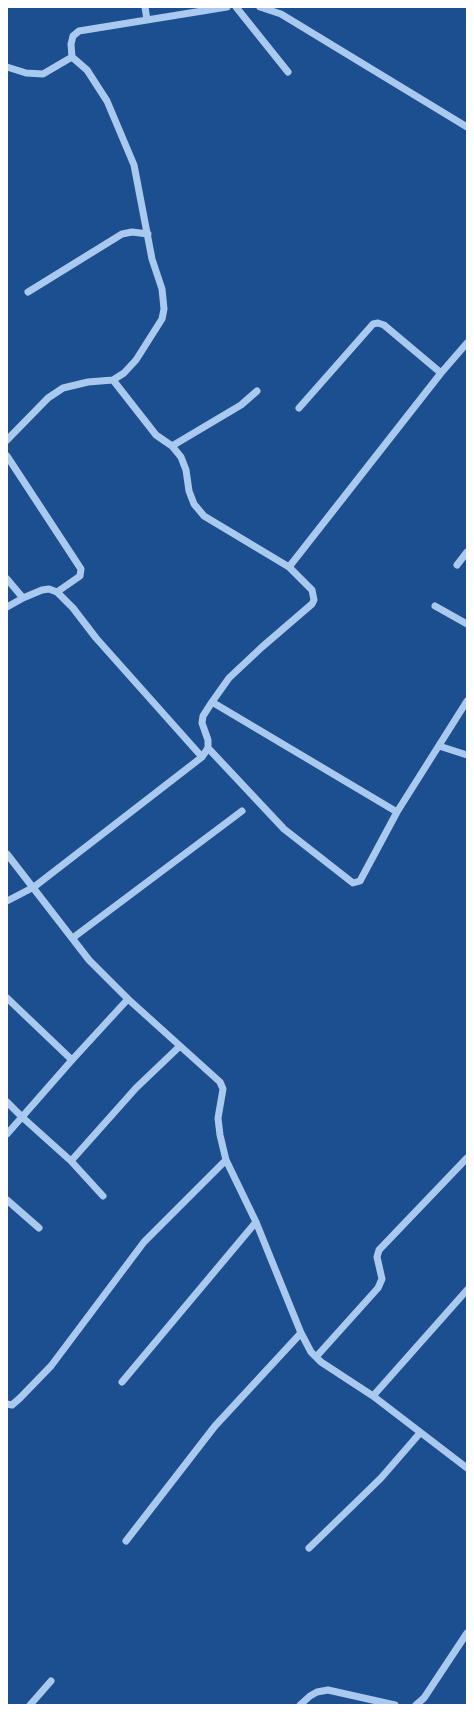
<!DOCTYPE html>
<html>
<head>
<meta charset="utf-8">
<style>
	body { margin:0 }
	#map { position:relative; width:474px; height:1712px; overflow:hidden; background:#1b4f8f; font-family:"Asap Condensed",sans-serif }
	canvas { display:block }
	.frame { position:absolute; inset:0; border:8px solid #fff; pointer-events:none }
</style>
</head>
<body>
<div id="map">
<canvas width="474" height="1712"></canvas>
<div class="frame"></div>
</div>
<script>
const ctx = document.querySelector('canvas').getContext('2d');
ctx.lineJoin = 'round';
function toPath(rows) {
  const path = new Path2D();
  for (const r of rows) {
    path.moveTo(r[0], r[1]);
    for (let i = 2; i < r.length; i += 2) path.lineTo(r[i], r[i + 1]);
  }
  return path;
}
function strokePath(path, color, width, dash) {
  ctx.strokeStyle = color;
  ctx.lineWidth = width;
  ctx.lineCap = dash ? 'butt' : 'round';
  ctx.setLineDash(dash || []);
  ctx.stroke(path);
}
strokePath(toPath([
	[145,7,147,20],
	[236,7,288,72],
	[260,7,281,14,467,127],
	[7,67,26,73,43,74,72,57,71,44,73,36,79,31,227,7],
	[28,292,122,234,132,232,148,234],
	[299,408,373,324,378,323,384,325,441,373,467,343],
	[7,440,48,398,63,388,88,382,113,380,124,373,136,360,162,319,164,309,162,289,152,259,134,165,107,101,87,70,72,57],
	[172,446,241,405,257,391],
	[7,456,81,569,80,576,57,592],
	[457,565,467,552],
	[289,567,441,373],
	[7,579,23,598,42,590,49,589,57,592,73,608,96,638,202,757],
	[435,606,467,624],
	[7,607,23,598],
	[212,702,397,812,467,701],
	[439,746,467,755],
	[208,748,284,829,353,883,360,881,397,812],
	[7,854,89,960,128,999,220,1082,223,1089,218,1118,220,1135,226,1160,256,1222,301,1333,311,1352,321,1362,373,1396,467,1468],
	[7,901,34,887,202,757,208,748,208,740,202,723,203,716,212,702,229,678,262,647,312,604,314,600,312,590,289,567,204,516,194,504,189,491,186,470,181,457,172,446,156,435,113,380],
	[74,937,242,811],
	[7,998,72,1060],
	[7,1102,22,1117,72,1060,128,999],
	[7,1134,22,1117,71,1161,136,1088,180,1046],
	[71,1161,103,1196],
	[7,1200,39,1228],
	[316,1357,378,1288,382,1279,377,1257,379,1250,467,1158],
	[122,1382,256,1222],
	[373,1396,467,1290],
	[7,1404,12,1405,20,1398,51,1366,144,1242,226,1160],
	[126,1541,215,1426,301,1333],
	[309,1548,381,1478,420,1433],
	[30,1705,51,1681],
	[300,1705,310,1696,317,1692,328,1690,395,1705],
	[416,1705,424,1698,467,1633]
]), '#a9c9ee', 7);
</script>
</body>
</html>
